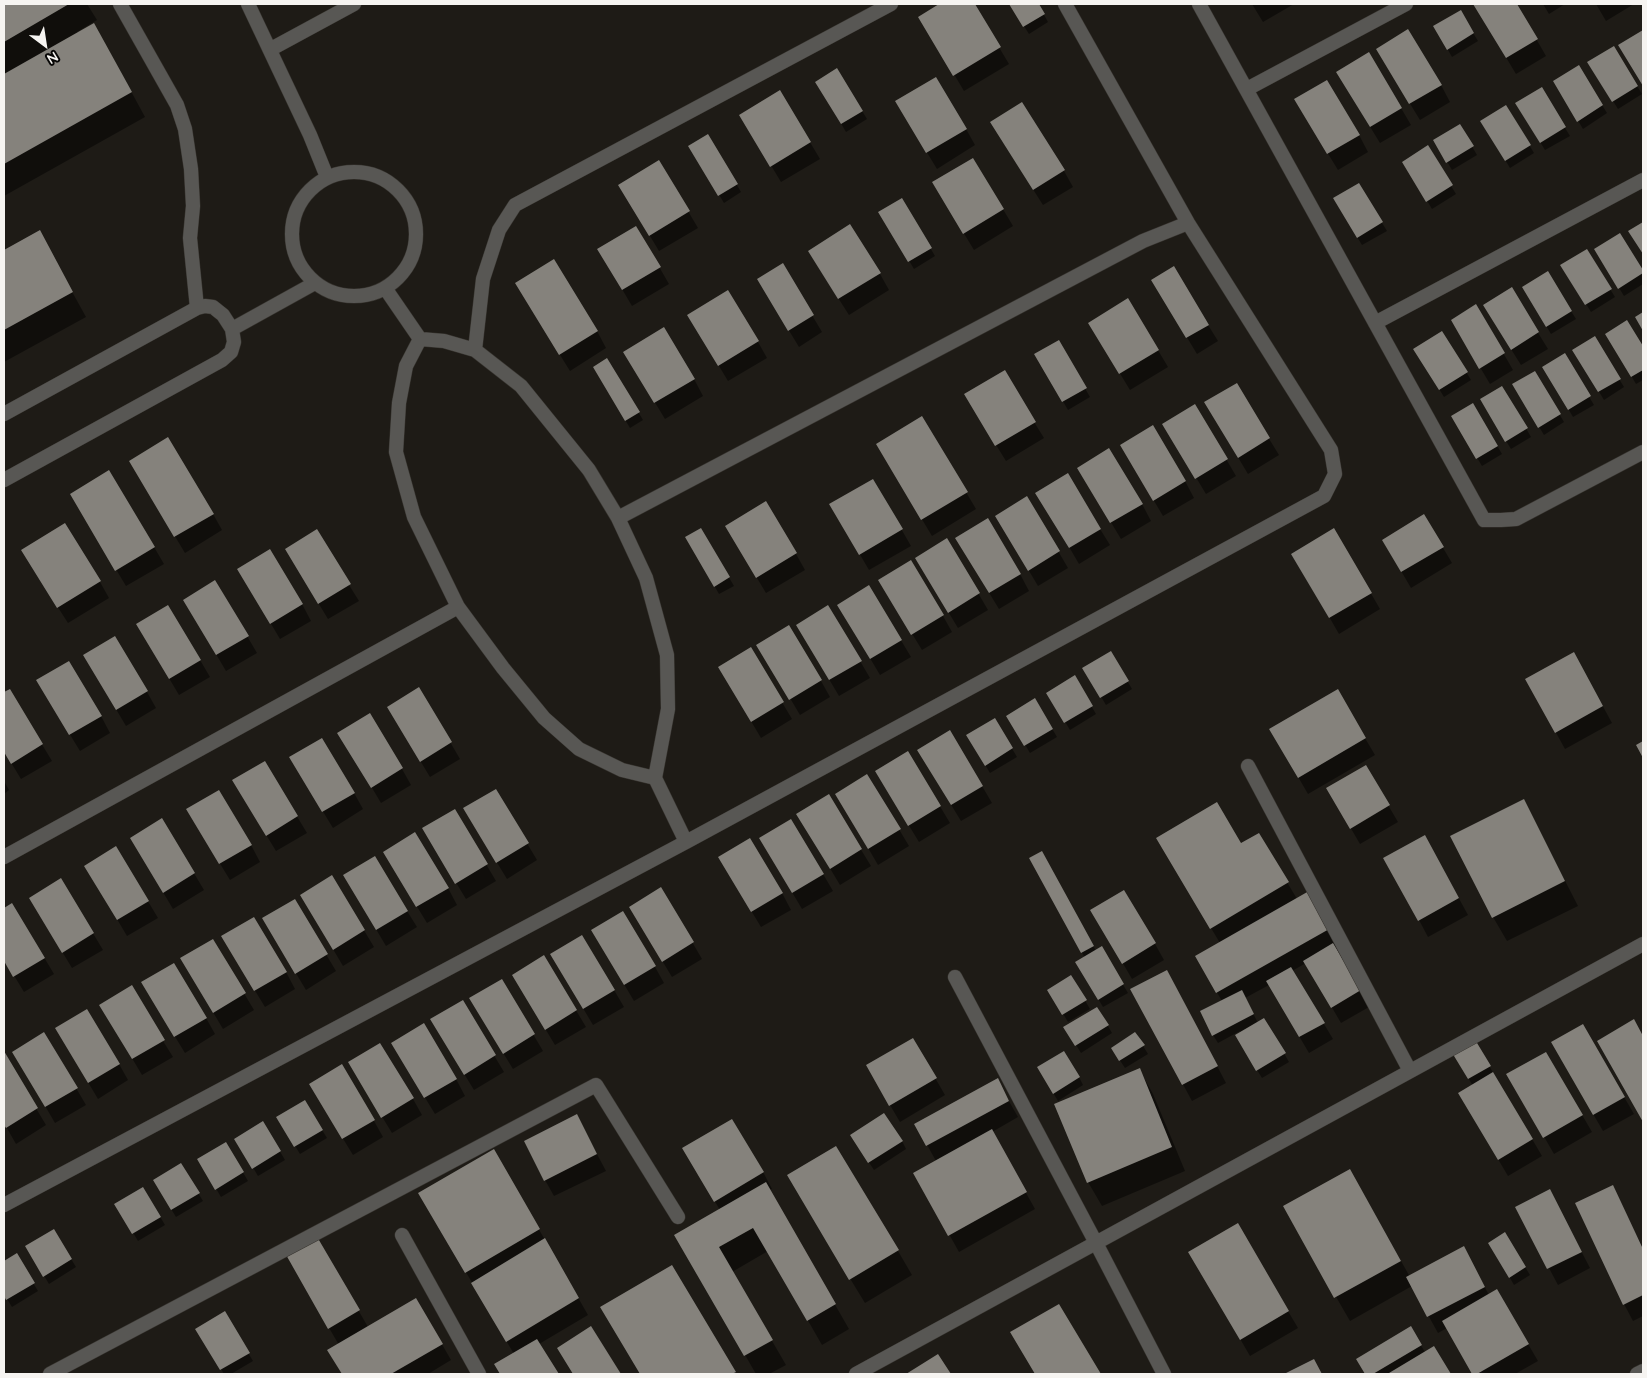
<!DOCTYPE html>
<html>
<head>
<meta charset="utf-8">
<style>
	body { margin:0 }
	#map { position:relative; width:1647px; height:1378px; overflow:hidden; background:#1e1b16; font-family:Quicksand,sans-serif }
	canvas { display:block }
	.frame { position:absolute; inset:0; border:5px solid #f6f4f1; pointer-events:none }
	.north { position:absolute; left:20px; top:20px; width:50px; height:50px; -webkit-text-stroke:4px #070605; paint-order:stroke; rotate:149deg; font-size:14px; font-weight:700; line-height:20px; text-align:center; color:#f6f4f1 }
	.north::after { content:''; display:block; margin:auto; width:18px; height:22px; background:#f6f4f1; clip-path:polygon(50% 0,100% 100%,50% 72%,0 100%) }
</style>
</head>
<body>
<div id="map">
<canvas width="1647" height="1378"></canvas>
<div class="frame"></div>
<div class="north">N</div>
</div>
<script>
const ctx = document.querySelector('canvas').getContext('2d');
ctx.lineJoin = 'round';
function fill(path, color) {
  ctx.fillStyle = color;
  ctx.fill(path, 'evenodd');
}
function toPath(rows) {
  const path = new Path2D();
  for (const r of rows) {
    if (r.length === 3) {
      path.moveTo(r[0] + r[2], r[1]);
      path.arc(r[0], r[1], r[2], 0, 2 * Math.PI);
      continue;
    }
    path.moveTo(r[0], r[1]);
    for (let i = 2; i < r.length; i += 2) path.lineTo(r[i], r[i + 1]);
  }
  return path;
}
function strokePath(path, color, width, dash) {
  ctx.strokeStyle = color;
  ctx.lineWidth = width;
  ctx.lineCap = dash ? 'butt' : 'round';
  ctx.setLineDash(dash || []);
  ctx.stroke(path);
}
fill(toPath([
	[4,4,87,4,97,20,77,32,108,49,145,117,4,196],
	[942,4,973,4,1009,64,964,91,920,17],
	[1010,4,1038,4,1048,22,1029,34],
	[1252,4,1294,4,1263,22],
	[1474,4,1516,4,1546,56,1516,74],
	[1543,4,1565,4,1549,14],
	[1596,4,1634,4,1606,21],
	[1460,12,1478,41,1452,57,1435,27],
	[1643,31,1643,84,1619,45],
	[1613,48,1642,94,1618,109,1589,63],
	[1387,66,1441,85,1450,102,1420,120],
	[1578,67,1607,113,1583,129,1555,82],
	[837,70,867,119,846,132,817,82],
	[1347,89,1401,108,1411,125,1380,143],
	[1541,89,1570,136,1545,150,1517,104],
	[780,92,820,159,781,182,751,132],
	[1506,107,1534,153,1510,168,1482,121],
	[1305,116,1359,135,1368,152,1338,170],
	[906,118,966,129,975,145,937,169],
	[1460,126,1477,155,1452,170,1435,141],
	[708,136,741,192,724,203,690,146],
	[1001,139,1064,171,1073,187,1043,205],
	[1427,147,1456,194,1432,209,1404,162],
	[973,159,1013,226,974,250,943,199],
	[659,162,698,228,659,251,629,201],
	[1358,184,1387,231,1362,245,1334,199],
	[901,199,935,256,914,269,880,212],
	[636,227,669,284,632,306,599,250],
	[39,232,86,317,4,362,4,252],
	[1620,234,1643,273,1643,284,1624,296,1596,250],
	[1586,251,1615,297,1591,312,1562,265],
	[782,265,822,332,799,347,768,296],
	[819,268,880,274,889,290,849,315],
	[1547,273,1576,319,1551,334,1523,287],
	[1511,289,1548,349,1521,365,1494,322],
	[1162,296,1208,325,1218,341,1197,354],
	[526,300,597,331,606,348,570,371],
	[1128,300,1168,367,1130,390,1099,339],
	[1476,306,1513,370,1490,384,1452,320],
	[1627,322,1643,349,1643,380,1636,384,1607,334],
	[698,331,758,342,767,358,728,381],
	[1442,332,1471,380,1444,397,1415,349],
	[1594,338,1624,387,1604,400,1574,350],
	[1058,342,1090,397,1068,410,1036,355],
	[1564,355,1594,405,1573,417,1544,367],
	[607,360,643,420,630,428,594,367],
	[634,368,694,379,703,396,665,419],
	[1534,372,1564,422,1544,435,1514,385],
	[1236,385,1279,455,1248,474,1215,419],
	[1502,387,1531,437,1511,449,1481,400],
	[1472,404,1502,454,1482,466,1452,416],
	[1195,406,1236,476,1206,494,1174,441],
	[975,411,1034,422,1044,438,1006,461],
	[922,418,976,509,932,536,887,461],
	[1131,462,1185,481,1194,498,1163,516],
	[140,478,213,514,222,530,185,553],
	[873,480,911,546,869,570,831,505],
	[1088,484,1142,504,1151,521,1121,539],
	[1027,498,1068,568,1038,586,1006,532],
	[1047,509,1100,529,1110,545,1079,564],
	[81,511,154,547,164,564,126,586],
	[1424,516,1452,563,1411,588,1383,540],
	[701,530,734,586,719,594,687,538],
	[1334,530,1380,609,1339,634,1293,554],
	[947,540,988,610,958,628,926,575],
	[736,543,796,554,805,570,766,593],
	[966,555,1020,574,1029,591,999,609],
	[296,566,349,585,359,601,328,619],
	[32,567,100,582,109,598,68,623],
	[248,585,302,604,311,621,280,639],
	[869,587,911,657,880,675,848,621],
	[889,596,943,616,952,632,922,650],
	[194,617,247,636,257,653,226,671],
	[147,641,200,660,210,677,179,695],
	[807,642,860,661,870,678,839,696],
	[750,649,792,719,761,738,729,684],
	[1110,652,1132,689,1106,705,1084,668],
	[768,661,821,681,830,697,800,715],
	[1583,670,1612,723,1565,749,1527,680],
	[94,672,147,692,156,708,126,726],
	[1074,677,1096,714,1070,730,1048,693],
	[419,689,460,759,430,777,398,724],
	[9,690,52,761,21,779,4,751,4,694],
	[1337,691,1375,755,1308,794,1271,730],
	[47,697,101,716,110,733,80,751],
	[1035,700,1057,737,1030,753,1008,716],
	[995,720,1017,757,990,773,968,736],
	[349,749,402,769,411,785,381,803],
	[908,753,950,823,919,842,886,788],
	[264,762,307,833,276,851,243,797],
	[1365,766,1398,822,1360,844,1328,789],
	[928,767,982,786,992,803,961,821],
	[300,774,354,793,363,809,333,828],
	[867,776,909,846,878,865,846,810],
	[4,781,9,790,4,794],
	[495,790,537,860,507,879,474,825],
	[828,796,871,866,840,885,807,830],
	[1524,801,1578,906,1507,941,1493,917],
	[454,810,496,881,466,899,433,845],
	[162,820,204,890,173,909,141,855],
	[197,826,251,845,260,862,230,880],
	[1259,835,1297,899,1309,892,1339,945,1334,947,1369,1007,1341,1023,1306,963,1292,971,1333,1039,1309,1053,1269,985,1245,998,1258,1023,1264,1019,1289,1062,1262,1078,1236,1036,1241,1033,1240,1031,1218,1043,1213,1035,1222,1001,1196,957,1220,943,1172,863,1241,845],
	[116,848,158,918,127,936,95,882],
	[1041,852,1096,951,1101,948,1128,993,1103,1007,1077,963,1085,958,1030,858],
	[1434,853,1468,915,1428,937,1419,920],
	[770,855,823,874,833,891,802,909],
	[394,869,448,888,457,905,427,923],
	[729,874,782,893,791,910,761,927],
	[332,877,374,947,343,966,311,912],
	[61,880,103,950,72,968,40,915],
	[661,889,702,959,672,977,640,924],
	[354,892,407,911,417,927,386,946],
	[294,901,336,971,306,990,273,935],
	[12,904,54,974,24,992,4,959,4,909],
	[1092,910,1155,944,1164,960,1132,979],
	[212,940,254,1010,223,1029,191,975],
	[602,947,655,967,664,983,634,1001],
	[232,953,286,972,295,989,265,1007],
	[544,957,586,1027,555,1045,523,992],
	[561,971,614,990,624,1007,593,1025],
	[1071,977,1090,1009,1068,1022,1049,990],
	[501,980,543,1051,513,1069,480,1015],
	[1176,988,1226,1083,1192,1101,1132,990],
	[152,999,206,1018,215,1034,185,1053],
	[462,1002,504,1072,474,1090,441,1036],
	[110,1021,163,1041,173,1057,142,1075],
	[1633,1021,1643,1038,1643,1120,1599,1041],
	[1582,1025,1634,1114,1603,1131,1552,1043],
	[1108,1026,1112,1033,1081,1053,1065,1027],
	[1135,1033,1148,1054,1125,1068,1117,1056],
	[913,1040,945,1095,900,1122,867,1066],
	[1474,1040,1542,1156,1508,1176,1469,1110,1473,1086,1453,1052],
	[66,1045,119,1064,128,1080,98,1099],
	[1546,1053,1592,1132,1554,1154,1508,1074],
	[4,1055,46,1125,16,1144,4,1123],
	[402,1060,456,1079,465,1096,435,1114],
	[1038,1067,1079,1077,1083,1085,1058,1101],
	[23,1068,76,1088,86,1105,55,1123],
	[1139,1069,1153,1094,1185,1171,1102,1206,1088,1182],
	[359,1079,413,1099,422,1115,392,1133],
	[1006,1096,1018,1117,992,1132,1035,1209,959,1252,915,1173,936,1161,916,1125],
	[320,1101,374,1121,383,1137,353,1155],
	[305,1102,327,1138,300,1154,278,1118],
	[576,1115,606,1171,554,1196,545,1180],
	[263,1123,285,1160,258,1176,236,1139],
	[902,1141,906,1149,874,1170,856,1143],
	[226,1144,248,1181,221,1197,199,1160],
	[684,1149,763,1172,772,1189,769,1190,849,1329,822,1345,768,1251,732,1272,786,1365,769,1374,756,1374,676,1235,720,1210],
	[494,1151,588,1315,539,1344,557,1374,502,1374,496,1364,514,1354,420,1194],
	[181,1165,203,1201,176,1217,154,1181],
	[1612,1187,1643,1248,1643,1316,1633,1321,1624,1304],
	[143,1188,165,1225,138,1241,116,1204],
	[1364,1195,1410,1277,1472,1264,1489,1295,1497,1291,1538,1361,1515,1374,1474,1374,1447,1328,1438,1333,1412,1286,1350,1321,1284,1207],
	[802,1200,898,1251,912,1275,865,1303],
	[1558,1207,1590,1268,1558,1285,1517,1208],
	[1237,1225,1298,1328,1250,1356,1190,1252],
	[54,1231,76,1267,49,1284,27,1247],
	[1505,1234,1530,1275,1514,1285,1490,1243],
	[316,1237,368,1327,416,1299,451,1360,428,1374,343,1374,329,1350,339,1345,286,1254],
	[16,1255,38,1291,12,1307,4,1294,4,1262],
	[672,1267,736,1374,641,1374,616,1332],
	[1059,1306,1100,1374,1036,1374,1012,1333],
	[224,1313,253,1361,231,1374,224,1374,197,1329],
	[1410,1328,1425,1352,1433,1347,1449,1374,1367,1374,1358,1359]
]), '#0007');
fill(toPath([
	[4,4,69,4,4,42],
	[939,4,975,4,1001,47,953,76,918,17],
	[1009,4,1039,4,1045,14,1023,27],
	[1473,4,1517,4,1538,39,1506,58],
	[1461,10,1474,33,1447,50,1433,26],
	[94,23,132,92,4,164,4,74],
	[1408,29,1442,85,1409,104,1376,49],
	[1643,30,1643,86,1618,45],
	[1614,46,1638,86,1612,102,1587,62],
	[1369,52,1402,108,1370,127,1336,72],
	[1579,65,1603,105,1577,122,1553,81],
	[837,68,863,111,841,124,815,82],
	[936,77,967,129,926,153,895,101],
	[1327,80,1360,135,1327,154,1294,99],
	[1542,87,1566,127,1540,143,1515,103],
	[780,90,811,142,770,167,739,115],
	[1022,102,1065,170,1033,190,990,122],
	[1506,105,1531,145,1505,161,1480,121],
	[1460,124,1474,146,1446,163,1433,140],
	[708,134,738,184,718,196,688,146],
	[1428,145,1453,185,1426,202,1402,162],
	[973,158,1004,209,963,234,932,182],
	[659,160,690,211,649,236,618,185],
	[1359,183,1383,222,1357,238,1333,198],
	[902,198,932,248,908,262,878,212],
	[1643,222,1643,254,1628,231],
	[850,224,881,273,838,299,808,251],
	[636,226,661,267,622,290,597,249],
	[40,230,73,292,4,330,4,250],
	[1620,233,1643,270,1643,273,1618,289,1594,249],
	[1587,249,1612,289,1585,305,1560,265],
	[554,259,598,331,559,355,515,283],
	[783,263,814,315,788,331,757,279],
	[1174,266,1209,325,1186,338,1151,280],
	[1548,271,1572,311,1546,327,1522,287],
	[1512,287,1539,332,1511,350,1483,305],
	[728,290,759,341,718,366,687,315],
	[1128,298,1159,350,1119,374,1088,323],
	[1476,304,1505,353,1479,369,1451,320],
	[1643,312,1643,331,1635,317],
	[1627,320,1643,346,1643,370,1631,377,1605,334],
	[664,327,695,379,654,403,623,352],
	[1442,331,1468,372,1439,390,1413,349],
	[1595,336,1621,379,1598,392,1572,350],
	[1059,340,1087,388,1062,402,1034,354],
	[1565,353,1591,396,1568,410,1542,367],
	[607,358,640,412,625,421,593,367],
	[1005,370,1036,422,995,446,964,394],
	[1535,371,1561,414,1538,428,1512,384],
	[1237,383,1270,438,1238,458,1204,402],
	[1502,386,1528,428,1505,442,1480,399],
	[1473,403,1498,446,1476,459,1451,416],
	[1195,404,1228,459,1195,479,1162,424],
	[922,416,968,492,921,520,876,444],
	[1153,425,1186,481,1153,501,1120,445],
	[168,437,214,514,174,537,129,461],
	[1109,448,1143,504,1110,523,1077,468],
	[109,470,155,547,115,571,70,494],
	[1068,473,1101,529,1069,548,1035,493],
	[873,479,903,529,859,555,829,504],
	[1027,496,1060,551,1028,571,995,516],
	[766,501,797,553,756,578,725,526],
	[1424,514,1444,547,1401,572,1382,540],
	[988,518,1021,574,989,593,955,538],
	[65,523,101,581,57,608,21,550],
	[701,528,730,577,714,587,685,537],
	[1334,528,1372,593,1329,618,1291,554],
	[317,529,351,584,318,604,285,549],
	[947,538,980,593,948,613,915,558],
	[270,549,303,604,270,624,237,569],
	[911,560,944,615,911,635,878,580],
	[215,580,249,636,216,655,183,600],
	[869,585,902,640,870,659,837,605],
	[168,605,201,660,169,679,136,624],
	[828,605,862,661,829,680,796,625],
	[789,625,822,680,789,700,756,645],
	[115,636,148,691,116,710,83,655],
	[751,647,784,702,751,722,718,667],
	[1111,651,1129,681,1100,698,1082,668],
	[1574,652,1603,706,1555,733,1525,679],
	[69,661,102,716,69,735,36,680],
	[1075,675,1093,706,1064,723,1046,693],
	[419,687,452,742,420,762,387,707],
	[10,689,43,744,11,764,4,752,4,692],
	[1338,689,1366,738,1298,778,1269,729],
	[1035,698,1053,729,1024,746,1006,716],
	[370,713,403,768,371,788,337,733],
	[995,718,1013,748,985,766,966,735],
	[950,730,983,786,951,805,917,750],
	[322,738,355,793,322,812,289,757],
	[1643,741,1643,758,1636,745],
	[908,751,941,806,908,826,875,771],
	[265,761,298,816,266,836,232,780],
	[1366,765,1390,805,1350,829,1326,788],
	[867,774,901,829,868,849,835,794],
	[496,789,529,843,496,863,463,808],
	[219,790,252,845,219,864,186,809],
	[829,794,862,849,830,869,796,814],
	[1524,799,1565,881,1492,918,1450,836],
	[1217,802,1241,843,1259,833,1289,882,1210,929,1156,838],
	[455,809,488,864,455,884,422,828],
	[162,818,195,873,163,893,130,838],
	[791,819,824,874,792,893,759,838],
	[415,832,449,888,416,907,383,852],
	[1425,835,1459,898,1418,921,1383,858],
	[750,838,783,893,751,912,718,857],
	[116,846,149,901,117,920,84,866],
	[1042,851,1094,946,1081,953,1029,858],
	[375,856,408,911,376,930,343,875],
	[332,875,365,930,333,950,300,895],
	[61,878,94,933,62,953,29,898],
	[661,887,694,942,662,962,629,907],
	[1124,890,1156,943,1122,964,1090,910],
	[1309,891,1331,928,1216,993,1195,956],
	[295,899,328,954,295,974,262,918],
	[12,903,45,958,13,977,4,961,4,908],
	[623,911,656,966,624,985,591,930],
	[254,917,287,972,254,991,221,936],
	[582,935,615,990,583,1009,550,954],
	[213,939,246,993,213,1013,180,958],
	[1333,943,1361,990,1331,1008,1303,961],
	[1102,946,1124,984,1098,1000,1075,962],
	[544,955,577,1010,545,1030,512,975],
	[174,963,207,1018,174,1037,141,982],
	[1291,967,1325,1023,1299,1037,1266,981],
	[1167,970,1218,1066,1182,1085,1130,989],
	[1071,975,1087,1000,1062,1015,1047,990],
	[502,979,535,1034,503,1054,469,998],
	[132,985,165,1040,132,1059,99,1005],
	[1242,990,1254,1014,1212,1036,1200,1011],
	[463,1000,496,1055,464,1075,430,1019],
	[1097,1007,1109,1025,1075,1046,1063,1027],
	[87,1009,120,1064,88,1083,55,1028],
	[1264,1018,1286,1053,1256,1071,1235,1035],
	[1634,1019,1643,1036,1643,1122,1597,1041],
	[424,1023,457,1079,424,1098,391,1043],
	[1583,1024,1625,1097,1593,1115,1551,1042],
	[44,1032,78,1088,45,1107,12,1052],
	[1135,1032,1145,1045,1119,1061,1111,1048],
	[913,1038,937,1078,889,1106,866,1065],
	[1474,1038,1491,1066,1468,1079,1451,1051],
	[380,1043,414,1098,381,1118,348,1062],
	[4,1051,38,1108,6,1128,4,1125],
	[1064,1051,1080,1077,1053,1094,1037,1067],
	[1546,1052,1583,1115,1543,1138,1506,1074],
	[342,1064,375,1120,342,1139,309,1084],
	[1140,1068,1172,1147,1087,1183,1054,1104],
	[1493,1072,1533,1139,1498,1160,1458,1093],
	[998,1078,1009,1101,926,1146,914,1124],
	[305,1100,323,1130,294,1147,276,1117],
	[884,1113,903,1141,868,1163,850,1135],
	[577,1114,597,1154,544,1181,524,1141],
	[732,1119,764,1172,714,1202,682,1148],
	[263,1121,281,1151,252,1169,234,1139],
	[992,1129,1027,1192,948,1236,913,1173],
	[226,1142,244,1172,215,1190,197,1159],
	[836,1146,899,1250,849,1280,787,1175],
	[494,1149,540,1229,465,1273,418,1193],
	[181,1163,200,1193,171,1210,153,1180],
	[1350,1169,1401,1261,1334,1298,1283,1206],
	[766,1182,836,1304,807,1321,753,1228,719,1247,773,1340,744,1356,674,1235],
	[1613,1185,1643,1249,1643,1295,1623,1305,1575,1203],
	[143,1187,161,1217,132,1234,114,1204],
	[1550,1189,1582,1252,1547,1269,1515,1207],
	[1238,1223,1289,1311,1240,1340,1188,1252],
	[54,1229,72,1259,43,1277,25,1246],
	[1505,1232,1526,1267,1509,1278,1488,1243],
	[316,1235,360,1310,328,1329,285,1253],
	[545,1238,579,1298,506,1342,471,1283],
	[1464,1246,1485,1287,1427,1317,1406,1277],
	[17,1253,35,1283,6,1300,4,1296,4,1261],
	[672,1265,736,1372,732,1374,640,1374,600,1307],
	[1497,1289,1529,1344,1477,1374,1472,1374,1442,1321],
	[416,1298,443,1344,391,1374,342,1374,327,1350],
	[1059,1304,1101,1374,1035,1374,1010,1332],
	[225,1311,250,1353,220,1370,195,1329],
	[591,1326,621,1374,573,1374,557,1348],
	[1411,1326,1422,1345,1373,1374,1365,1374,1356,1359],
	[537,1339,559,1374,500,1374,494,1364],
	[1434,1346,1451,1374,1389,1374,1389,1373],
	[938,1354,951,1374,906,1374],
	[1314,1359,1322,1374,1284,1374]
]), '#85827c');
const minor = toPath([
	[120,4,177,105,185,129,191,169,193,206,190,238,197,308],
	[248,4,310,135,327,177],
	[1199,4,1484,520,1501,520,1516,519,1643,452],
	[271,49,354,4],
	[1247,89,1406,4],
	[354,234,62],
	[385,288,420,339],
	[1375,323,1643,180],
	[232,329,315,283],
	[420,339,444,341,475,350,521,386,589,470,618,518,646,578,667,655,668,709,655,778,686,842,1324,496,1335,474,1331,450,1188,223,1065,4],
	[420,339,406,366,399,403,396,452,414,517,458,607,503,668,544,718,579,749,622,770,655,778],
	[475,350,483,279,499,230,515,205,891,4],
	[4,414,197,308,205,306,213,307,223,315,232,329,234,342,231,352,222,360,4,480],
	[618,518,1143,241,1188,223],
	[1248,766,1410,1071],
	[4,857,458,607],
	[955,977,1096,1243,1164,1374],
	[4,1205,686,842],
	[402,1235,479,1374],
	[50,1374,596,1085,678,1217],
	[856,1374,1643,944],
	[1637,1374,1643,1371]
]);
strokePath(minor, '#383530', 15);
strokePath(minor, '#585754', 14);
</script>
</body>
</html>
